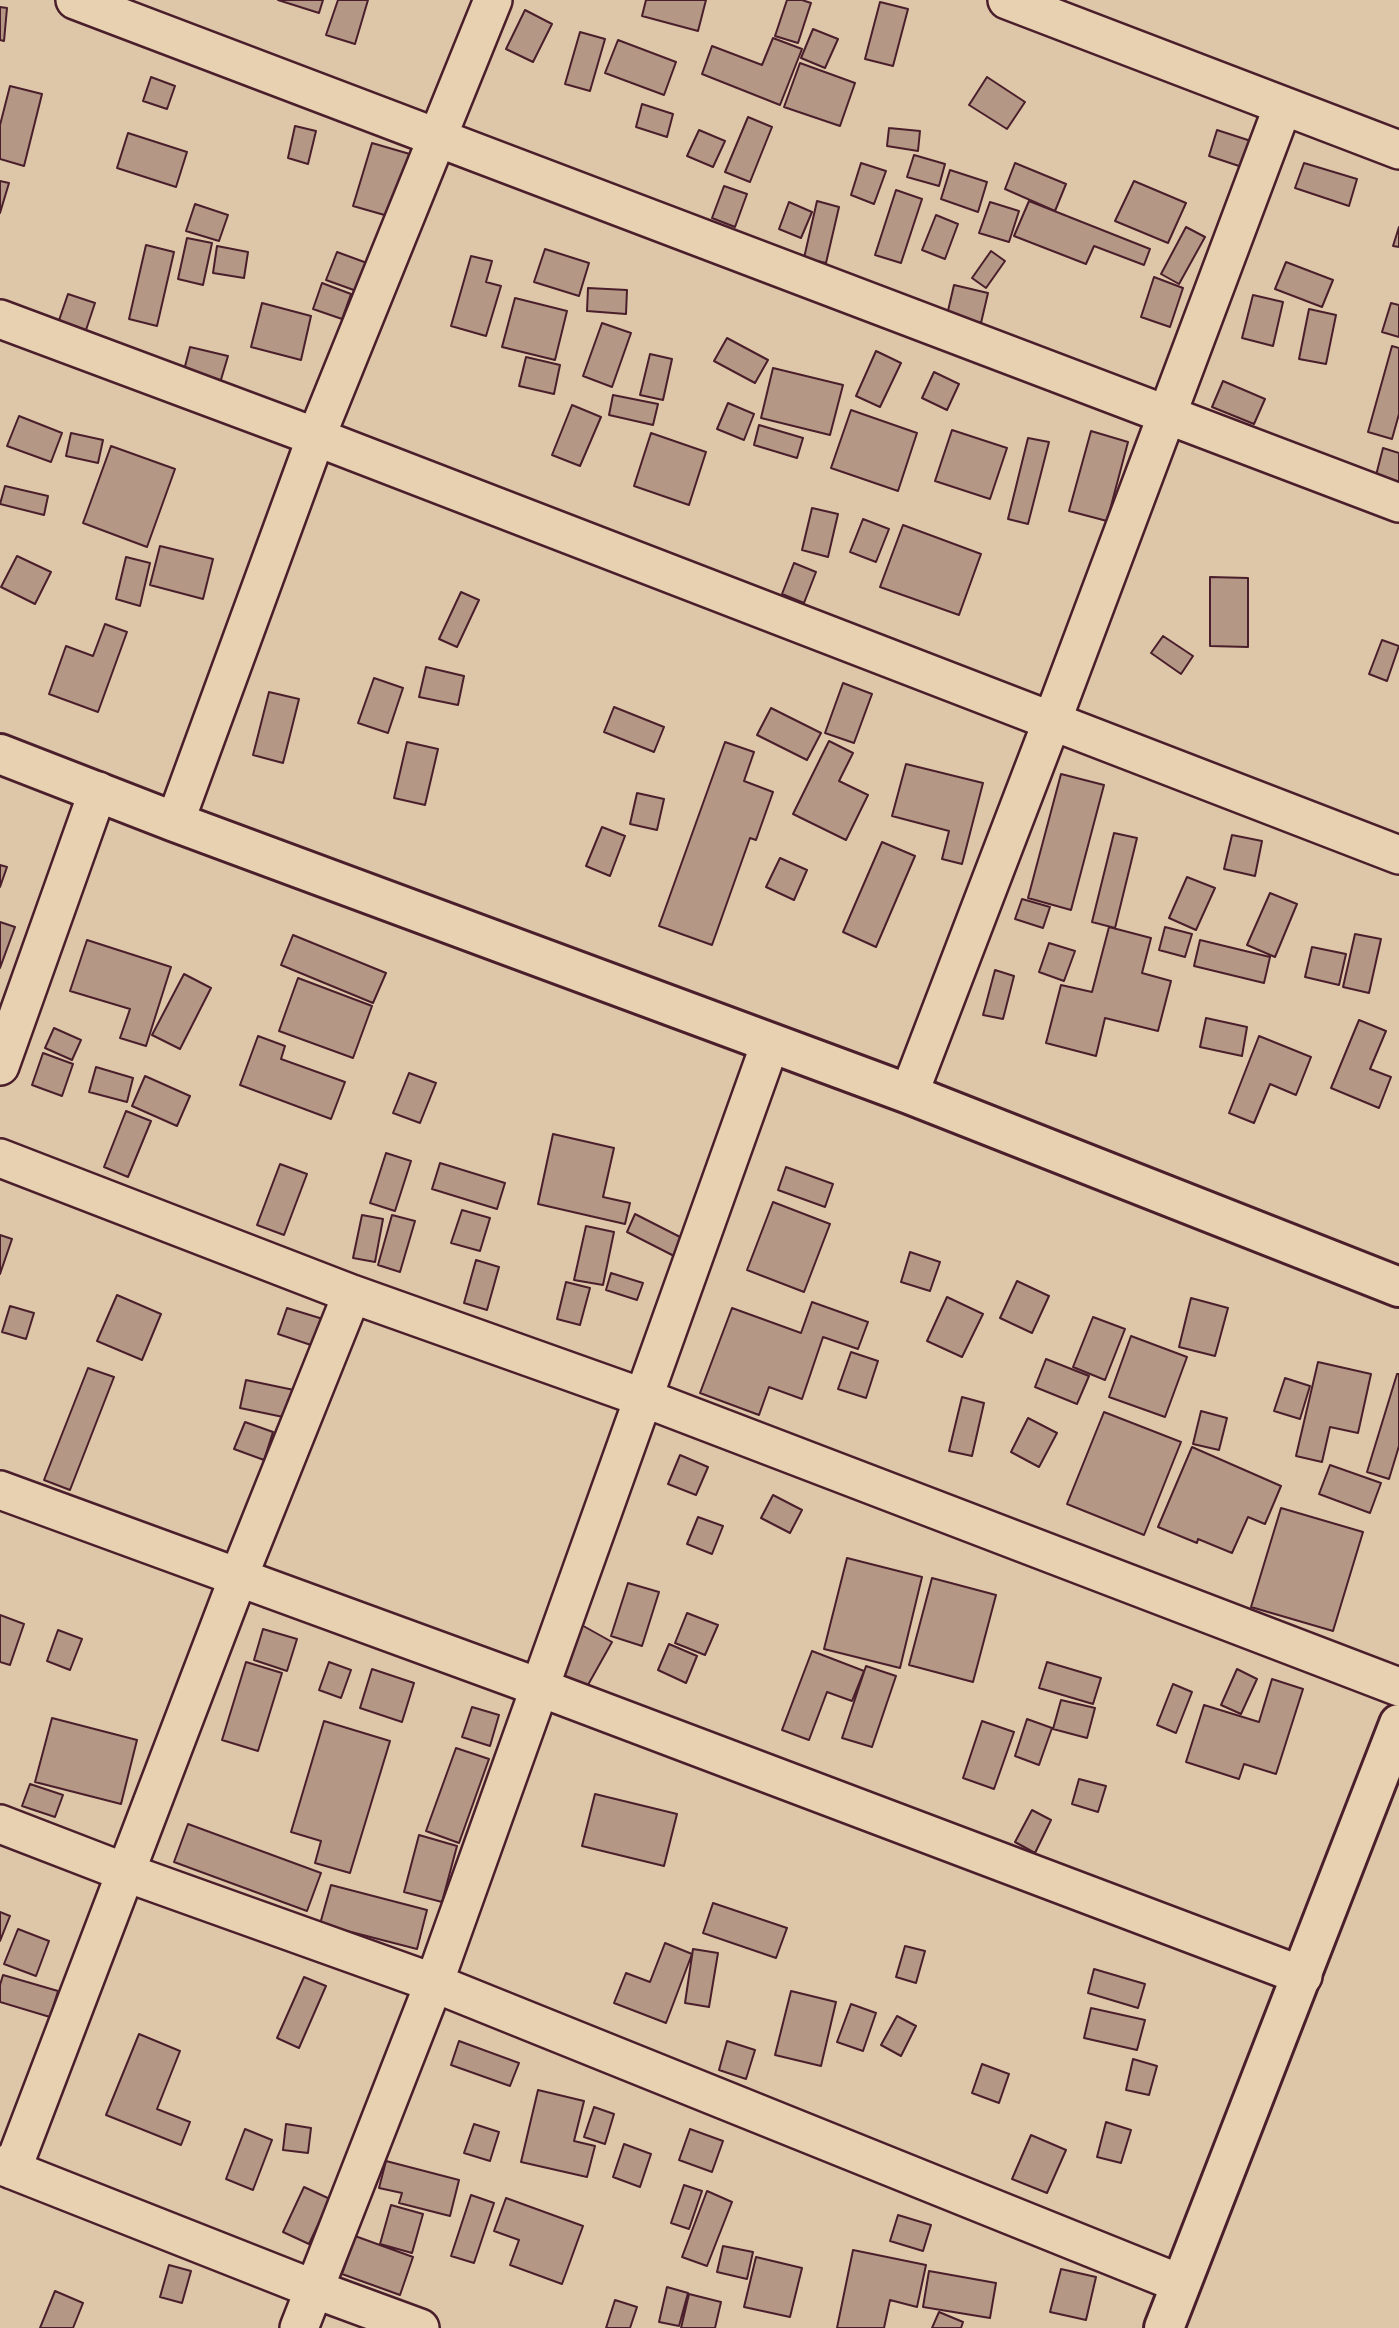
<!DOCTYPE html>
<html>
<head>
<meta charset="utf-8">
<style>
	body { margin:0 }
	canvas { display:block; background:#dec6a9 }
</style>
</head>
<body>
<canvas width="1399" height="2328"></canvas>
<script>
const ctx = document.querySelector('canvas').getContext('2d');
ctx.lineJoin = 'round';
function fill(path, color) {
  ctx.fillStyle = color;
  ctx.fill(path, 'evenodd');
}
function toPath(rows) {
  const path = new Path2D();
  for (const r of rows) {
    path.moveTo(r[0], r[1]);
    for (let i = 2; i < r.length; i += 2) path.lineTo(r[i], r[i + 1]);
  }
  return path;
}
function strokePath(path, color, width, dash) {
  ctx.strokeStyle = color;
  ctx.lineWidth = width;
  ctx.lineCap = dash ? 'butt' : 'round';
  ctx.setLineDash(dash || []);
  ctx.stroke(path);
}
const building = toPath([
	[278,0,323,0,319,13,278,0],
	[338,0,368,0,355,44,326,35,338,0],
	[646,0,706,0,698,31,642,16,646,0],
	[787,0,802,0,811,3,798,43,775,36,787,0],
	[880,2,908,9,893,66,865,59,880,2],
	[0,7,7,8,4,41,0,40,0,7],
	[525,10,552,24,533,62,506,49,525,10],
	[813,29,838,39,825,68,801,58,813,29],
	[580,32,605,39,590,91,565,84,580,32],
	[773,38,802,49,780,105,702,74,712,46,762,65,773,38],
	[618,40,676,62,664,95,605,73,618,40],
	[800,63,855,83,840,126,784,107,800,63],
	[151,77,175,86,167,109,143,101,151,77],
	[987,77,1025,102,1007,129,969,105,987,77],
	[10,86,42,94,24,166,0,159,0,125,10,86],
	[642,104,673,114,667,137,636,127,642,104],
	[748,117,772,127,750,182,725,172,748,117],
	[295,126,316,131,308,164,288,158,295,126],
	[889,128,920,131,918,151,887,146,889,128],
	[699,130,725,141,713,167,687,156,699,130],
	[1217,130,1251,141,1242,167,1209,156,1217,130],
	[128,133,187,152,176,187,117,168,128,133],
	[372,143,420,157,402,220,353,206,372,143],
	[914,155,945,164,939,186,907,177,914,155],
	[861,163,886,171,874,204,851,195,861,163],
	[1015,163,1066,184,1055,211,1005,189,1015,163],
	[1304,163,1357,179,1349,206,1295,188,1304,163],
	[950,170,987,182,978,212,941,199,950,170],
	[0,181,9,183,0,213,0,181],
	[1134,181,1186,203,1168,243,1115,221,1134,181],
	[724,186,747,194,735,227,712,218,724,186],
	[896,190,922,199,901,263,875,255,896,190],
	[817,201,839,207,826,263,804,258,817,201],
	[1029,201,1150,249,1144,265,1094,246,1086,264,1014,236,1029,201],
	[789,202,812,212,801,238,779,229,789,202],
	[990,202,1019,211,1009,242,979,233,990,202],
	[195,204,228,215,219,241,186,231,195,204],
	[936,215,958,224,945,259,922,250,936,215],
	[1186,227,1205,237,1179,284,1161,274,1186,227],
	[1399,227,1399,247,1393,246,1399,227],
	[187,238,212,243,203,285,178,279,187,238],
	[146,245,174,252,157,326,129,319,146,245],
	[217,246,248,252,244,278,213,273,217,246],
	[545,249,589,263,579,296,534,282,545,249],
	[991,251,1005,261,986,288,972,278,991,251],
	[337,252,397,274,387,302,326,280,337,252],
	[471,256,492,261,486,282,501,286,486,336,451,326,471,256],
	[1286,262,1333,280,1322,307,1275,289,1286,262],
	[1154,277,1183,288,1170,327,1141,317,1154,277],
	[322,283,351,294,342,319,313,309,322,283],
	[954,285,988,293,981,323,947,315,954,285],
	[588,288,627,290,626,314,587,311,588,288],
	[68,294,95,303,84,336,57,326,68,294],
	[1253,295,1283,302,1273,346,1242,338,1253,295],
	[515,298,567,311,555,360,502,347,515,298],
	[262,303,311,316,301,360,251,347,262,303],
	[1391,303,1399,305,1399,337,1382,332,1391,303],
	[1309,309,1336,315,1326,364,1299,359,1309,309],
	[602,323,631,333,612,387,583,376,602,323],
	[727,338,768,360,755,383,714,361,727,338],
	[1392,346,1399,348,1399,414,1392,439,1368,432,1392,346],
	[190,347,228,356,220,383,183,374,190,347],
	[876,351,901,363,880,407,856,396,876,351],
	[650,354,672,359,663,400,640,395,650,354],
	[526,357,560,365,554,394,519,386,526,357],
	[773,368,843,385,830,435,761,418,773,368],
	[934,372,959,384,947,410,922,398,934,372],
	[1223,381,1265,399,1254,424,1212,407,1223,381],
	[613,395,658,404,653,425,609,415,613,395],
	[728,403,754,414,744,440,717,429,728,403],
	[572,405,601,417,580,466,552,455,572,405],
	[851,410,917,433,898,491,831,468,851,410],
	[19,416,62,433,51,462,7,446,19,416],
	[759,425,803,438,797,458,754,445,759,425],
	[952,430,1007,448,990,499,935,481,952,430],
	[1091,431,1128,442,1107,521,1069,511,1091,431],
	[71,433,103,440,98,463,66,456,71,433],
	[651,433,706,452,689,505,634,486,651,433],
	[1028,438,1049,442,1028,524,1008,519,1028,438],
	[111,446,175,469,147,547,83,523,111,446],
	[1383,448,1399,453,1399,480,1396,493,1373,487,1383,448],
	[5,486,48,496,44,515,0,504,5,486],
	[812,508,838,514,828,557,802,550,812,508],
	[863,519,889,529,876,562,850,552,863,519],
	[903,525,981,554,959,615,880,587,903,525],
	[160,546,213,559,203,599,150,585,160,546],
	[17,556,51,572,35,604,1,587,17,556],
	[126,557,150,563,140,606,116,599,126,557],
	[794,563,816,572,804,603,782,594,794,563],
	[1210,577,1248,578,1248,647,1210,646,1210,577],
	[461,592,479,600,457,647,439,639,461,592],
	[105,624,127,632,98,712,49,694,66,646,93,656,105,624],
	[1163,636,1193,656,1181,674,1151,653,1163,636],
	[1382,640,1399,646,1387,681,1369,674,1382,640],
	[426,667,464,676,458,705,419,697,426,667],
	[374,678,403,688,388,733,358,723,374,678],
	[843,683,872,694,854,743,825,733,843,683],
	[269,692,299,699,283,763,253,755,269,692],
	[614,707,664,727,654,752,604,732,614,707],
	[771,708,821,733,807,760,757,735,771,708],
	[829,741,853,753,839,781,868,795,846,840,793,814,829,741],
	[407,742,438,749,425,805,394,798,407,742],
	[725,742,754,752,744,781,773,792,756,840,750,838,712,945,659,926,725,742],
	[906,764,983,783,962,864,942,859,949,831,892,816,906,764],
	[1061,774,1104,785,1071,910,1028,898,1061,774],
	[637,793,664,799,657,830,630,824,637,793],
	[602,827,625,836,610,876,586,866,602,827],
	[1114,833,1137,838,1115,928,1092,922,1114,833],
	[1232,835,1262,841,1255,876,1224,869,1232,835],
	[882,842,915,856,876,947,843,932,882,842],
	[780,858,807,870,794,900,766,887,780,858],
	[0,865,7,867,0,887,0,865],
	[1187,877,1215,888,1196,930,1169,918,1187,877],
	[1270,893,1297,904,1275,957,1247,945,1270,893],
	[1022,899,1050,907,1043,928,1015,919,1022,899],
	[0,922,15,927,0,968,0,922],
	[1109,927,1151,938,1142,973,1171,981,1158,1031,1105,1018,1096,1056,1046,1043,1061,985,1092,992,1109,927],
	[1165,927,1192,934,1185,957,1159,950,1165,927],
	[1355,934,1381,939,1369,993,1343,987,1355,934],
	[293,935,386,973,373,1003,281,965,293,935],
	[87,940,171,967,146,1046,120,1038,130,1009,70,991,87,940],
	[1200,940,1270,957,1264,983,1194,966,1200,940],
	[1049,943,1075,951,1064,981,1039,972,1049,943],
	[1312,947,1346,954,1339,985,1305,977,1312,947],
	[995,970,1014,976,1003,1019,983,1015,995,970],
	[184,974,211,988,180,1049,152,1035,184,974],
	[298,978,372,1006,353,1058,279,1031,298,978],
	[1206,1018,1247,1027,1242,1056,1200,1047,1206,1018],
	[1359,1020,1386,1031,1370,1069,1391,1077,1379,1108,1331,1088,1359,1020],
	[54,1028,81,1040,72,1060,45,1048,54,1028],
	[258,1036,285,1046,281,1059,345,1082,331,1119,240,1085,258,1036],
	[1259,1036,1311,1057,1296,1095,1270,1084,1254,1123,1229,1113,1259,1036],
	[43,1053,73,1064,62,1096,32,1085,43,1053],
	[96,1067,133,1078,127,1102,89,1092,96,1067],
	[409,1073,436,1083,420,1123,393,1113,409,1073],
	[145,1076,190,1096,177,1126,132,1106,145,1076],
	[126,1111,151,1121,128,1177,104,1167,126,1111],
	[553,1134,614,1148,603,1197,630,1203,625,1224,538,1204,553,1134],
	[386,1153,411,1161,395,1211,370,1203,386,1153],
	[440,1163,505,1183,497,1209,432,1189,440,1163],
	[280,1164,307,1174,284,1235,257,1225,280,1164],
	[786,1167,833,1184,825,1207,778,1190,786,1167],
	[773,1202,830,1224,804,1292,747,1270,773,1202],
	[462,1210,490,1218,480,1251,451,1243,462,1210],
	[635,1214,686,1240,678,1258,627,1232,635,1214],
	[362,1215,383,1219,375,1262,353,1258,362,1215],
	[392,1215,415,1221,400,1272,378,1265,392,1215],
	[586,1226,614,1232,603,1285,574,1280,586,1226],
	[0,1235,12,1239,0,1274,0,1235],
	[910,1252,940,1262,930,1291,901,1282,910,1252],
	[476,1260,499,1267,487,1310,464,1303,476,1260],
	[611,1273,643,1283,637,1300,606,1290,611,1273],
	[1017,1281,1049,1296,1032,1333,1000,1318,1017,1281],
	[566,1282,590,1288,580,1325,557,1319,566,1282],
	[117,1295,161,1314,142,1360,97,1341,117,1295],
	[947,1297,983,1314,962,1357,927,1341,947,1297],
	[1191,1298,1228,1308,1215,1356,1179,1347,1191,1298],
	[812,1302,868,1322,858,1349,823,1337,802,1399,769,1387,759,1415,700,1393,732,1308,801,1333,812,1302],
	[10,1306,34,1313,26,1339,2,1332,10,1306],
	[287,1308,323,1319,314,1346,278,1334,287,1308],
	[1093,1317,1125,1329,1105,1380,1073,1367,1093,1317],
	[1131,1336,1187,1357,1165,1417,1109,1397,1131,1336],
	[851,1352,878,1361,866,1398,838,1389,851,1352],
	[1046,1359,1089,1376,1077,1404,1035,1387,1046,1359],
	[1318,1362,1371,1374,1358,1433,1330,1427,1322,1462,1296,1456,1318,1362],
	[88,1368,114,1377,70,1490,44,1480,88,1368],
	[1397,1374,1399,1374,1399,1446,1389,1479,1367,1472,1397,1374],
	[1285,1378,1310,1386,1300,1419,1274,1411,1285,1378],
	[246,1380,294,1390,288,1418,240,1408,246,1380],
	[962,1397,984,1403,972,1456,949,1451,962,1397],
	[1201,1411,1227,1418,1219,1450,1193,1444,1201,1411],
	[1104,1412,1181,1442,1144,1535,1067,1504,1104,1412],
	[1028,1418,1057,1433,1039,1467,1011,1452,1028,1418],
	[245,1422,273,1432,264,1460,234,1449,245,1422],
	[1192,1447,1281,1486,1265,1524,1248,1517,1232,1553,1198,1539,1197,1543,1158,1527,1192,1447],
	[680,1455,708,1467,696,1495,668,1484,680,1455],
	[1330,1465,1381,1483,1370,1513,1319,1494,1330,1465],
	[773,1495,802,1510,790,1533,761,1518,773,1495],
	[1281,1508,1363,1532,1333,1631,1251,1607,1281,1508],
	[698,1517,723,1526,712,1554,687,1544,698,1517],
	[847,1558,922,1577,900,1668,824,1649,847,1558],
	[932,1578,996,1595,973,1682,909,1665,932,1578],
	[628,1583,659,1592,642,1646,611,1636,628,1583],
	[687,1613,718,1625,705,1655,675,1643,687,1613],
	[0,1615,24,1624,10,1665,0,1662,0,1615],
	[578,1623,612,1642,584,1692,550,1672,578,1623],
	[263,1629,297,1639,287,1671,254,1660,263,1629],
	[58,1630,82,1639,70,1670,47,1661,58,1630],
	[669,1644,697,1656,686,1683,658,1670,669,1644],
	[812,1651,864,1671,852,1701,827,1692,809,1740,782,1730,812,1651],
	[246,1662,282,1673,258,1751,222,1740,246,1662],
	[329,1662,351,1670,341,1698,319,1690,329,1662],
	[1047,1662,1101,1678,1093,1704,1039,1688,1047,1662],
	[866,1666,896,1676,872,1747,842,1738,866,1666],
	[372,1669,414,1683,402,1722,360,1708,372,1669],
	[1237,1669,1257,1679,1241,1714,1221,1705,1237,1669],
	[1272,1679,1303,1689,1276,1774,1244,1764,1239,1779,1186,1762,1204,1705,1259,1722,1272,1679],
	[1173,1684,1192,1692,1176,1733,1157,1725,1173,1684],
	[1061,1700,1095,1708,1087,1738,1053,1729,1061,1700],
	[472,1707,499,1715,490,1746,462,1737,472,1707],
	[52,1718,137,1740,121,1804,35,1782,52,1718],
	[1027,1719,1052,1728,1039,1765,1015,1756,1027,1719],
	[324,1721,390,1741,350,1873,315,1863,321,1841,291,1832,324,1721],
	[982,1721,1014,1732,994,1789,963,1778,982,1721],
	[456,1748,489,1759,459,1843,426,1831,456,1748],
	[1079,1779,1106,1786,1098,1812,1072,1804,1079,1779],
	[30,1784,63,1795,55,1817,22,1806,30,1784],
	[595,1794,677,1814,664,1866,582,1846,595,1794],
	[1032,1810,1051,1820,1035,1853,1015,1842,1032,1810],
	[188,1824,321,1873,307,1911,174,1862,188,1824],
	[419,1835,457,1846,442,1902,404,1892,419,1835],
	[331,1885,427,1910,417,1949,320,1924,331,1885],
	[713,1903,787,1928,776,1958,703,1933,713,1903],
	[0,1912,10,1916,0,1941,0,1912],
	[18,1929,49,1941,36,1976,4,1964,18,1929],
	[665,1943,692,1954,666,2023,614,2003,626,1973,650,1982,665,1943],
	[905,1946,925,1951,916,1983,896,1977,905,1946],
	[693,1949,718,1953,709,2007,685,2003,693,1949],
	[1094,1969,1145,1984,1138,2008,1088,1993,1094,1969],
	[3,1975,58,1991,50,2017,0,2002,0,1985,3,1975],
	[304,1977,326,1986,299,2048,277,2038,304,1977],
	[791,1991,836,2002,821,2066,775,2055,791,1991],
	[851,2004,876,2013,863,2051,837,2042,851,2004],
	[1091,2008,1145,2020,1137,2050,1084,2038,1091,2008],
	[897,2016,916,2026,901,2056,881,2045,897,2016],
	[139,2034,180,2051,157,2109,190,2122,181,2145,106,2115,139,2034],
	[459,2041,519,2063,510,2086,451,2065,459,2041],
	[727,2041,755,2050,746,2079,719,2070,727,2041],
	[1133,2059,1157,2066,1149,2095,1126,2090,1133,2059],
	[982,2064,1009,2074,999,2103,972,2093,982,2064],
	[538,2090,584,2101,574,2141,595,2146,587,2177,521,2162,538,2090],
	[594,2107,614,2114,605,2144,584,2137,594,2107],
	[1106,2122,1131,2130,1121,2163,1097,2157,1106,2122],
	[286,2124,311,2128,308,2153,283,2150,286,2124],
	[474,2124,499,2132,490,2161,464,2153,474,2124],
	[245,2129,272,2140,253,2190,226,2179,245,2129],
	[690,2129,723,2141,712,2172,679,2160,690,2129],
	[1031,2135,1066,2150,1047,2193,1012,2179,1031,2135],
	[624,2144,651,2154,640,2187,613,2177,624,2144],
	[386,2161,459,2180,450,2216,399,2203,402,2193,379,2188,386,2161],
	[684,2185,702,2191,689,2229,671,2223,684,2185],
	[304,2187,330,2199,309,2244,283,2232,304,2187],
	[707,2191,732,2202,707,2266,682,2257,707,2191],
	[471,2195,494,2203,474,2263,451,2256,471,2195],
	[506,2198,583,2226,562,2284,510,2265,519,2240,494,2231,506,2198],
	[391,2205,423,2214,412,2253,380,2244,391,2205],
	[898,2215,931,2225,923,2251,890,2241,898,2215],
	[355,2236,413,2257,400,2295,342,2274,355,2236],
	[723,2246,753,2252,747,2279,717,2272,723,2246],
	[853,2250,926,2265,917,2307,890,2300,884,2328,837,2328,853,2250],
	[756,2257,802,2268,790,2317,744,2307,756,2257],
	[169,2265,191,2271,182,2303,160,2297,169,2265],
	[1061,2269,1096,2277,1086,2320,1050,2312,1061,2269],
	[929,2271,996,2283,990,2318,923,2307,929,2271],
	[667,2287,688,2293,679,2326,659,2322,667,2287],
	[55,2291,83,2303,73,2328,40,2328,55,2291],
	[689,2294,721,2302,715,2328,681,2328,689,2294],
	[615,2300,637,2307,630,2328,606,2328,615,2300],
	[939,2312,963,2322,961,2328,932,2328,939,2312]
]);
fill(building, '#b49785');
strokePath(building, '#4a1f2b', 2);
const street = toPath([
	[75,0,1399,503],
	[1007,0,1399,150],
	[0,319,316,437,1399,855],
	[175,822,316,437,493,0],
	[0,1066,98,791],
	[909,1094,1052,721,1283,106],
	[0,1158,352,1294,644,1398,1399,1687],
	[0,1490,541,1688,1303,1976],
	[0,1824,127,1873,434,1983,1181,2284],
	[0,2165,314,2289,420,2328],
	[12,2170,238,1578,352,1294],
	[299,2328,434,1983,770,1044]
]);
const secondary = toPath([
	[0,754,175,822,909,1094,1399,1287],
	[1164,2328,1399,1724]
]);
strokePath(street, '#4a1f2b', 42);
strokePath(secondary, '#4a1f2b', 44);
strokePath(street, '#e8d1b1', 37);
strokePath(secondary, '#e8d1b1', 38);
</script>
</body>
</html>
